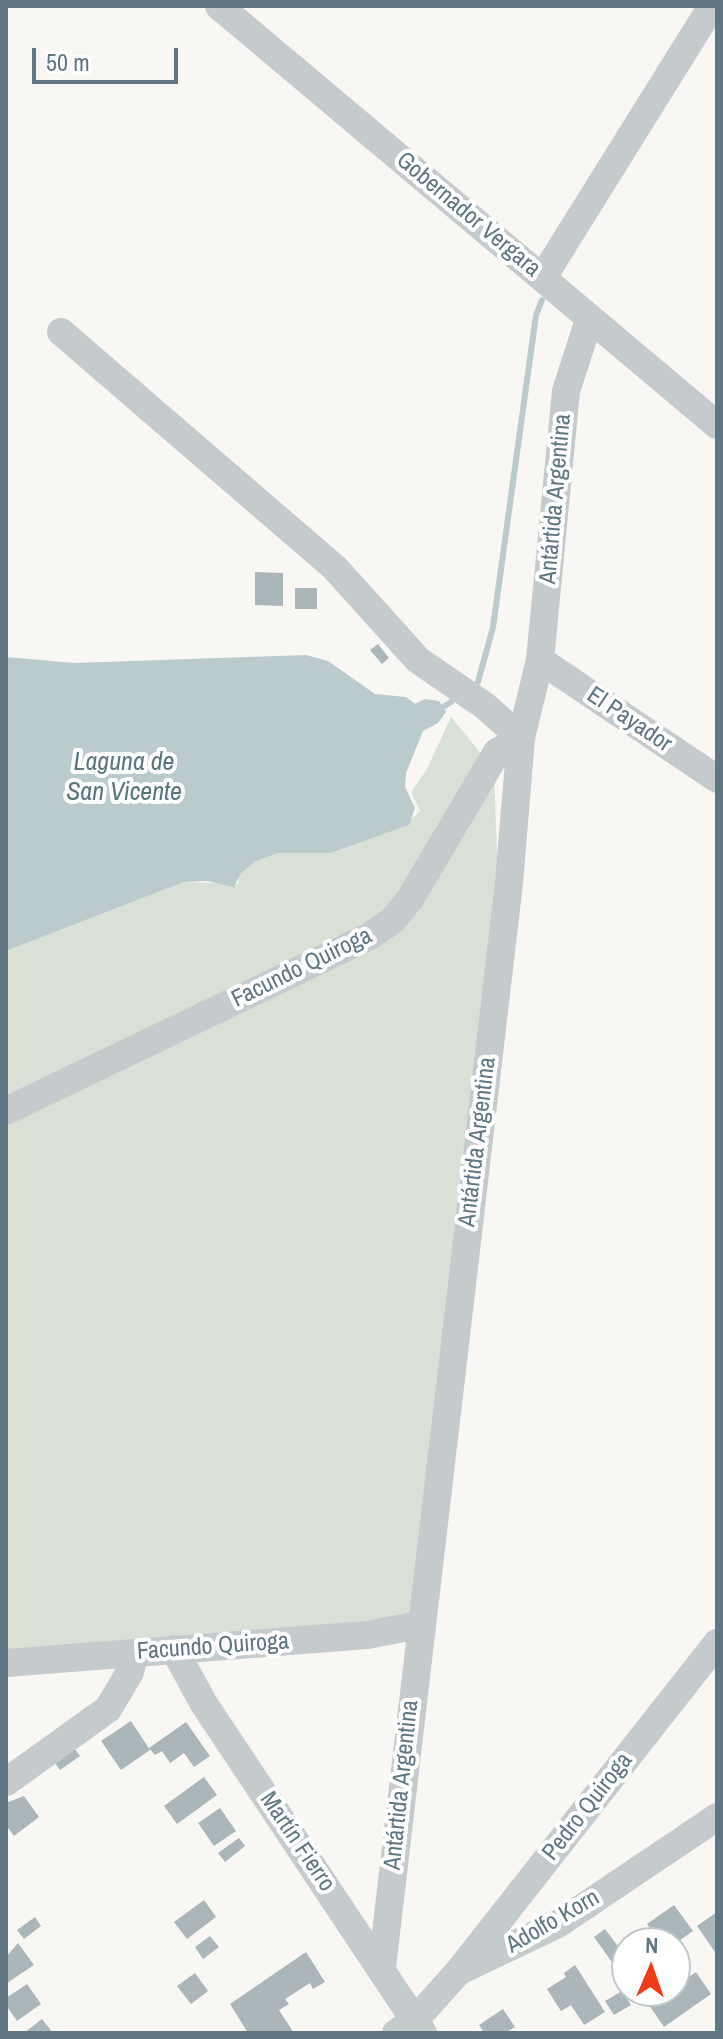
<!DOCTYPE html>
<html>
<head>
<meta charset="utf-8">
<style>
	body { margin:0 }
	#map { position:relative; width:723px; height:2039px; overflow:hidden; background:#f8f7f4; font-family:"Archivo Narrow",sans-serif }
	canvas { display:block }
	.frame { position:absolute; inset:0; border:8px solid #607682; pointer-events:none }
	.north { position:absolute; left:611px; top:1927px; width:80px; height:80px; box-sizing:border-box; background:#fff; border:2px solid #bfc8cd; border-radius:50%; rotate:2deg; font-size:22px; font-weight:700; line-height:32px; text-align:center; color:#607682 }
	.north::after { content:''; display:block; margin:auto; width:28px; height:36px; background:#f33a18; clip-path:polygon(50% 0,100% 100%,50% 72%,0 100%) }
	.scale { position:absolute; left:32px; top:48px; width:146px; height:36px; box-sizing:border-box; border:4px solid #607682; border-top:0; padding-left:10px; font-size:24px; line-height:28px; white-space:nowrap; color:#607682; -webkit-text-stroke:6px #fff; paint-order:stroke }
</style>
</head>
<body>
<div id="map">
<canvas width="723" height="2039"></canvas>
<div class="frame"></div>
<div class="north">N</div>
<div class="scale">50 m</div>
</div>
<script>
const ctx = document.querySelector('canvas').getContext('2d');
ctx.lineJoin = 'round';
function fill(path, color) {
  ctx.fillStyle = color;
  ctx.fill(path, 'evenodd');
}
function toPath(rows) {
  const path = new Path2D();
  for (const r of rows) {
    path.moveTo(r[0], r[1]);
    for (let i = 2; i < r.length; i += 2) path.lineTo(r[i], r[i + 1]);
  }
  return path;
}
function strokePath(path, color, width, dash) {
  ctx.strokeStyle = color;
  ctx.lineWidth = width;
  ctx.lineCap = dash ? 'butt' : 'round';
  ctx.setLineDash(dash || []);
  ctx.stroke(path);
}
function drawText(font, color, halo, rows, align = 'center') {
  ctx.font = font + ' "Archivo Narrow",sans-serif';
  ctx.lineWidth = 8;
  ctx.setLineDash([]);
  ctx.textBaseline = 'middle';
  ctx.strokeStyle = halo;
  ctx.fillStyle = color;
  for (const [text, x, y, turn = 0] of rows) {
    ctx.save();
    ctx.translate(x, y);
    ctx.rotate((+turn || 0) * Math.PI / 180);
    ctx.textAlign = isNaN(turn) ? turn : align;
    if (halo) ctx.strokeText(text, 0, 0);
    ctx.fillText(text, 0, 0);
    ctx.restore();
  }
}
fill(toPath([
	[451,717,494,769,498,884,419,1625,6,1663,6,951,184,882,238,884,239,876,254,862,278,853,331,853,403,827,420,811,411,792,427,769]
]), '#d9e0d5');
fill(toPath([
	[306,655,328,661,375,694,406,697,415,704,425,699,439,701,446,712,438,723,423,731,406,773,405,787,415,808,409,825,331,853,278,853,254,862,240,875,234,887,207,881,184,882,6,951,6,657,74,663]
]), '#bbcacd');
strokePath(toPath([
	[478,682,493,627,536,315,542,300],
	[443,707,451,702]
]), '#bbcacd', 6);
fill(toPath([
	[255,572,283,573,283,606,255,605],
	[295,588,317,588,317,609,295,609],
	[378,644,389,658,382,664,370,650],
	[131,1721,150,1750,121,1770,101,1741],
	[186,1722,210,1756,194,1767,184,1753,170,1763,162,1751,155,1755,149,1748],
	[75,1749,80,1756,60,1770,49,1754],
	[204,1777,217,1795,177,1824,164,1806],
	[24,1796,39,1817,14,1836,6,1825,6,1803],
	[220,1808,236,1831,214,1846,198,1823],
	[239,1838,245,1846,225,1862,218,1853],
	[204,1900,216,1917,187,1939,174,1922],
	[674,1905,693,1931,676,1943,661,1943,647,1924],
	[717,1912,717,1955,697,1926],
	[35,1917,41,1926,24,1939,17,1930],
	[605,1929,626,1957,614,1965,594,1937],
	[210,1936,219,1947,203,1959,195,1947],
	[18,1943,34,1965,7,1983,6,1957],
	[306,1952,325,1982,313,1989,310,1983,285,1999,289,2004,279,2010,294,2033,248,2033,230,2004],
	[575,1965,605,2012,584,2025,571,2005,561,2011,547,1989,566,1977,564,1973],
	[696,1972,711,1994,664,2027,649,2005,675,1991,675,1987],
	[195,1973,208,1991,191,2004,177,1986],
	[27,1984,41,2004,17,2021,6,2005,6,1998],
	[622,1991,631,2005,614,2015,605,2001],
	[503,2009,515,2027,505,2033,484,2033,479,2025],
	[42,2019,53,2033,24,2033]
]), '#abb6ba');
strokePath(toPath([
	[219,6,717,425],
	[543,277,712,6],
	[540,660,717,779],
	[6,1111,370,936,393,920,410,899,497,752,521,738,485,706,418,660,335,568,61,332],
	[174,1649,204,1704,423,2033],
	[6,1663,367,1635,419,1625],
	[6,1782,108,1709,130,1672,135,1653],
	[382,1967,509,883,521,738,540,660,566,391,589,320],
	[459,1971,717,1643],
	[396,2033,415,2020,459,1971,558,1924,717,1817]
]), '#c5cacd', 28);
drawText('24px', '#607682', '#fff', [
	["Gobernador Vergara",468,215,40],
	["Antártida Argentina",556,499,-85],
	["El Payador",629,720,34],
	["Facundo Quiroga",302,968,-26],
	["Antártida Argentina",478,1142,-83],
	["Facundo Quiroga",213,1647,-4],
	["Antártida Argentina",402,1785,-84],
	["Pedro Quiroga",588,1807,-52],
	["Martín Fierro",297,1842,56],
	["Adolfo Korn",553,1922,-30]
]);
drawText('italic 26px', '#5a767d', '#fff', [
	["Laguna de",124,763],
	["San Vicente",124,793]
]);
</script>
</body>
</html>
